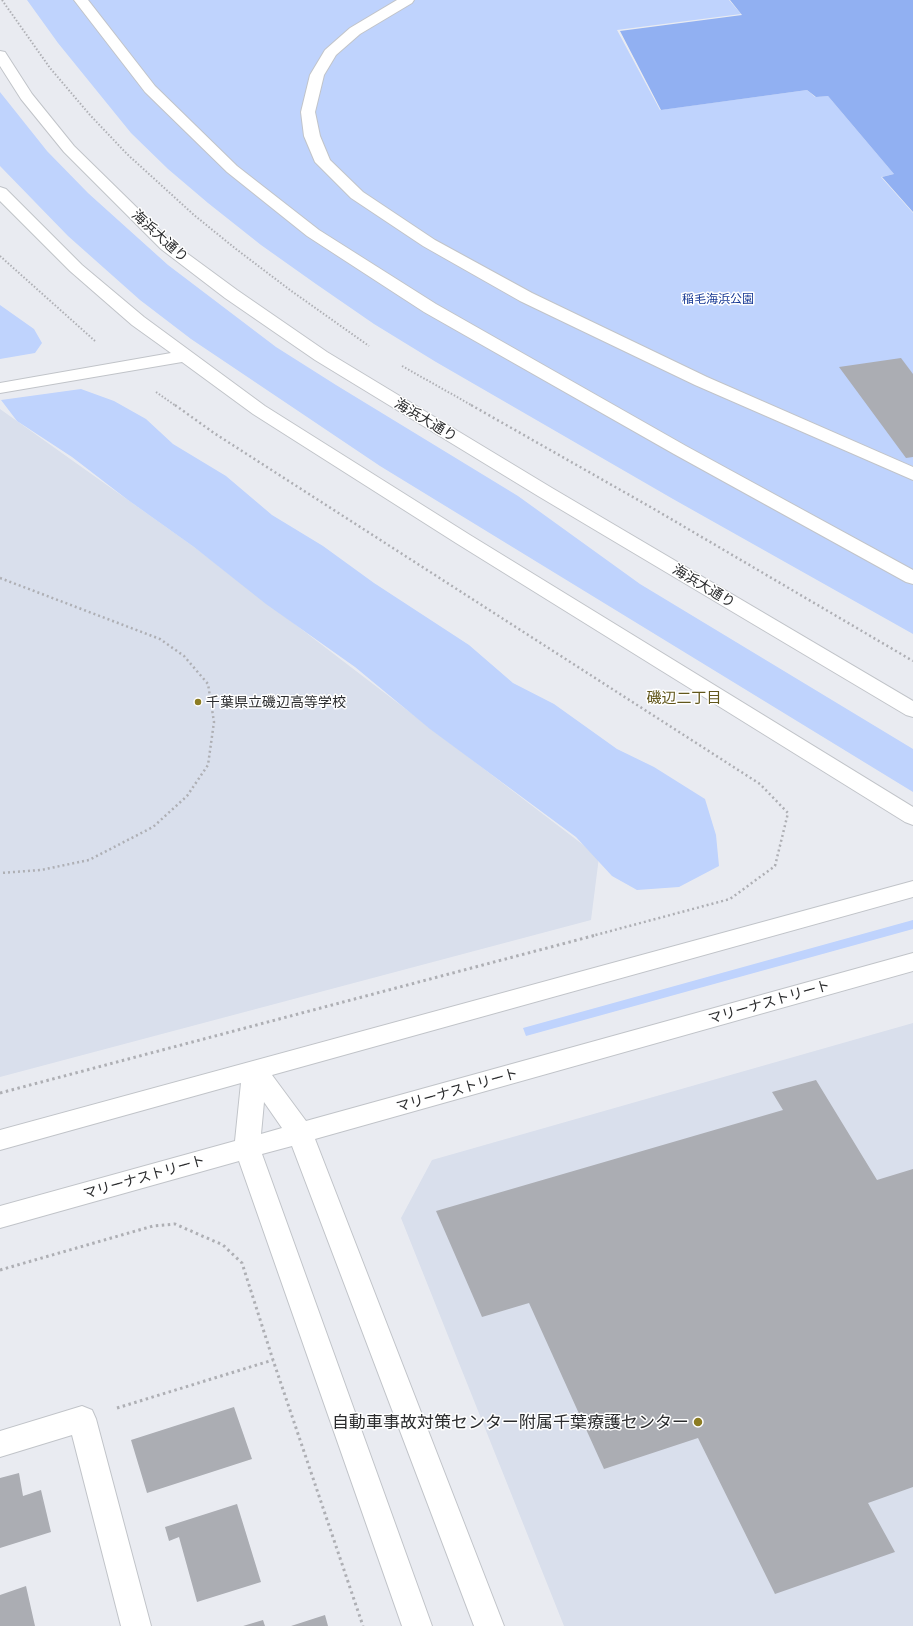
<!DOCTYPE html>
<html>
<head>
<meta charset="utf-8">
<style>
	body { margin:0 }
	canvas { display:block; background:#e9ebf1 }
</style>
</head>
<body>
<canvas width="913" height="1626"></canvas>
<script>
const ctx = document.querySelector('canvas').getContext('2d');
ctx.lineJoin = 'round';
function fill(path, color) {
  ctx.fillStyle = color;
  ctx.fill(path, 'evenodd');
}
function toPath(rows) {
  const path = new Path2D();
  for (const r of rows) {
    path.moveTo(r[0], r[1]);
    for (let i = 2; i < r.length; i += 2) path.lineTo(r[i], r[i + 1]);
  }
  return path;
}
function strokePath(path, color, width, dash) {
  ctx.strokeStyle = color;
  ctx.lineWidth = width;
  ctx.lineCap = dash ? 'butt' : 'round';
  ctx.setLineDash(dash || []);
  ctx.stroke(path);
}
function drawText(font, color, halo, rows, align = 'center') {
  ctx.font = font + ' Commissioner,"Noto Sans JP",sans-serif';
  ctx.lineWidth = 3;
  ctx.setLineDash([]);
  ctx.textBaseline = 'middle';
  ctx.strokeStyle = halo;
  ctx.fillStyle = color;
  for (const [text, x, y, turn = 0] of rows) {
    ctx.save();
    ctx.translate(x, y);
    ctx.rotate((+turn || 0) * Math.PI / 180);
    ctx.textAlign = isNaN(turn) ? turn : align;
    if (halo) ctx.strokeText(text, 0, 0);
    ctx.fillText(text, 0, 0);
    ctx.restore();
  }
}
fill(toPath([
	[0,409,194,547,599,857,591,920,0,1077],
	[913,1023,913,1626,564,1626,401,1218,432,1160]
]), '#d9dfec');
fill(toPath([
	[27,0,729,0,741,14,617,30,660,110,807,90,815,97,828,96,894,174,881,177,913,213,913,634,673,499,436,362,374,324,316,284,261,245,208,203,168,169,131,133,58,43],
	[0,92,47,151,88,193,168,265,276,347,336,385,518,496,640,584,913,749,913,792,380,466,191,339,140,300,68,236,0,166],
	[0,305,34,329,42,343,35,353,0,359],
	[81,389,114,401,146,419,173,444,226,476,272,515,323,546,374,583,469,645,513,683,554,704,617,749,654,767,705,799,716,835,719,866,679,887,637,890,612,876,576,837,430,729,355,667,266,604,194,547,128,500,72,457,17,421,1,400],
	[913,920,913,929,526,1036,523,1028]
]), '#bfd3fd');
fill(toPath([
	[730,0,913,0,913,212,882,177,894,174,828,96,816,97,807,90,661,110,620,31,742,15]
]), '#91b0f2');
fill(toPath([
	[901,358,913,374,913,457,906,458,839,367],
	[816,1080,877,1180,913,1169,913,1487,868,1503,895,1552,775,1594,698,1438,604,1469,529,1303,482,1317,436,1211,783,1110,772,1092],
	[234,1407,252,1459,147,1493,131,1440],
	[19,1473,23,1496,41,1490,51,1532,0,1548,0,1478],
	[237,1504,261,1582,197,1602,179,1537,169,1541,165,1527],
	[26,1586,35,1626,0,1626,0,1595],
	[325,1615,328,1626,291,1626],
	[263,1620,265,1626,243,1626]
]), '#abadb3');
const minor = toPath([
	[74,0,88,0,155,86,237,166,319,230,436,304,686,446,913,570,913,584,906,582,674,454,424,312,307,236,227,172,145,92,74,0],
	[397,0,414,0,412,3,360,34,336,55,324,75,315,112,320,136,330,160,363,192,435,240,532,293,707,377,913,467,913,480,695,385,520,301,423,246,351,198,315,162,304,136,301,112,310,75,325,50,350,28,397,0],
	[0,51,5,52,32,94,74,146,173,243,237,290,327,352,552,488,913,701,913,717,906,715,538,496,315,360,225,298,161,249,64,152,21,99,0,66,0,51],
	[0,187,6,189,82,265,144,317,265,406,470,535,913,807,913,825,905,822,456,543,253,414,182,362,0,393,0,383,171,353,132,325,70,271,0,201,0,187],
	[913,881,913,897,272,1075,306,1121,913,953,913,971,315,1139,504,1626,474,1626,292,1146,262,1154,432,1626,402,1626,239,1161,0,1228,0,1206,235,1141,241,1083,0,1150,0,1130,913,881],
	[264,1102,282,1128,261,1134,264,1102],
	[82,1406,92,1410,96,1419,151,1626,121,1626,72,1435,0,1457,0,1431,82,1406]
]);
strokePath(minor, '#c1c4c9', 2);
strokePath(toPath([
	[2,0,50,68,90,115,127,154,194,215,236,249,290,290,369,346],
	[0,256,95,341],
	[402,366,473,406],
	[156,392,176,406]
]), '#aeafb4', 2, [1.5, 2]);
strokePath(toPath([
	[175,405,214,433,760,784,788,813,775,866,730,899,592,936],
	[471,405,654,509,913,661],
	[0,578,160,639,184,656,208,684,214,722,208,765,187,796,153,827,89,860,41,870,0,873]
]), '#aeafb4', 2.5, [2, 3]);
strokePath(toPath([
	[0,1093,596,935],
	[0,1270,153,1226,175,1224,223,1245,242,1263,273,1360,363,1626],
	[117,1408,273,1360]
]), '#aeafb4', 3, [2.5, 3.5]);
fill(minor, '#fff');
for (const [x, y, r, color] of [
	[198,702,4,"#8c7c22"],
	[698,1422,5,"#8c7c22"]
]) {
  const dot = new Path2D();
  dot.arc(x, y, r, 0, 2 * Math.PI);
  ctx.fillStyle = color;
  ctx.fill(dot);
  strokePath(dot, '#fff', 1.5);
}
drawText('12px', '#163894', '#fff', [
	["稲毛海浜公園",718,299]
]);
drawText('14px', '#2b2c2e', '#fff', [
	["海浜大通り",160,236,42],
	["海浜大通り",426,420,31],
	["海浜大通り",704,586,31],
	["マリーナストリート",769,1002,-16],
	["マリーナストリート",457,1090,-16],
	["マリーナストリート",144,1177,-16]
]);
drawText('14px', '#2b2c2e', '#fff', [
	["千葉県立磯辺高等学校",206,702]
], 'left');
drawText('15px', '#62571b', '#fff', [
	["磯辺二丁目",684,698]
]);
drawText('17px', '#2b2c2e', '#fff', [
	["自動車事故対策センター附属千葉療護センター",689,1422]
], 'right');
</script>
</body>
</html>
